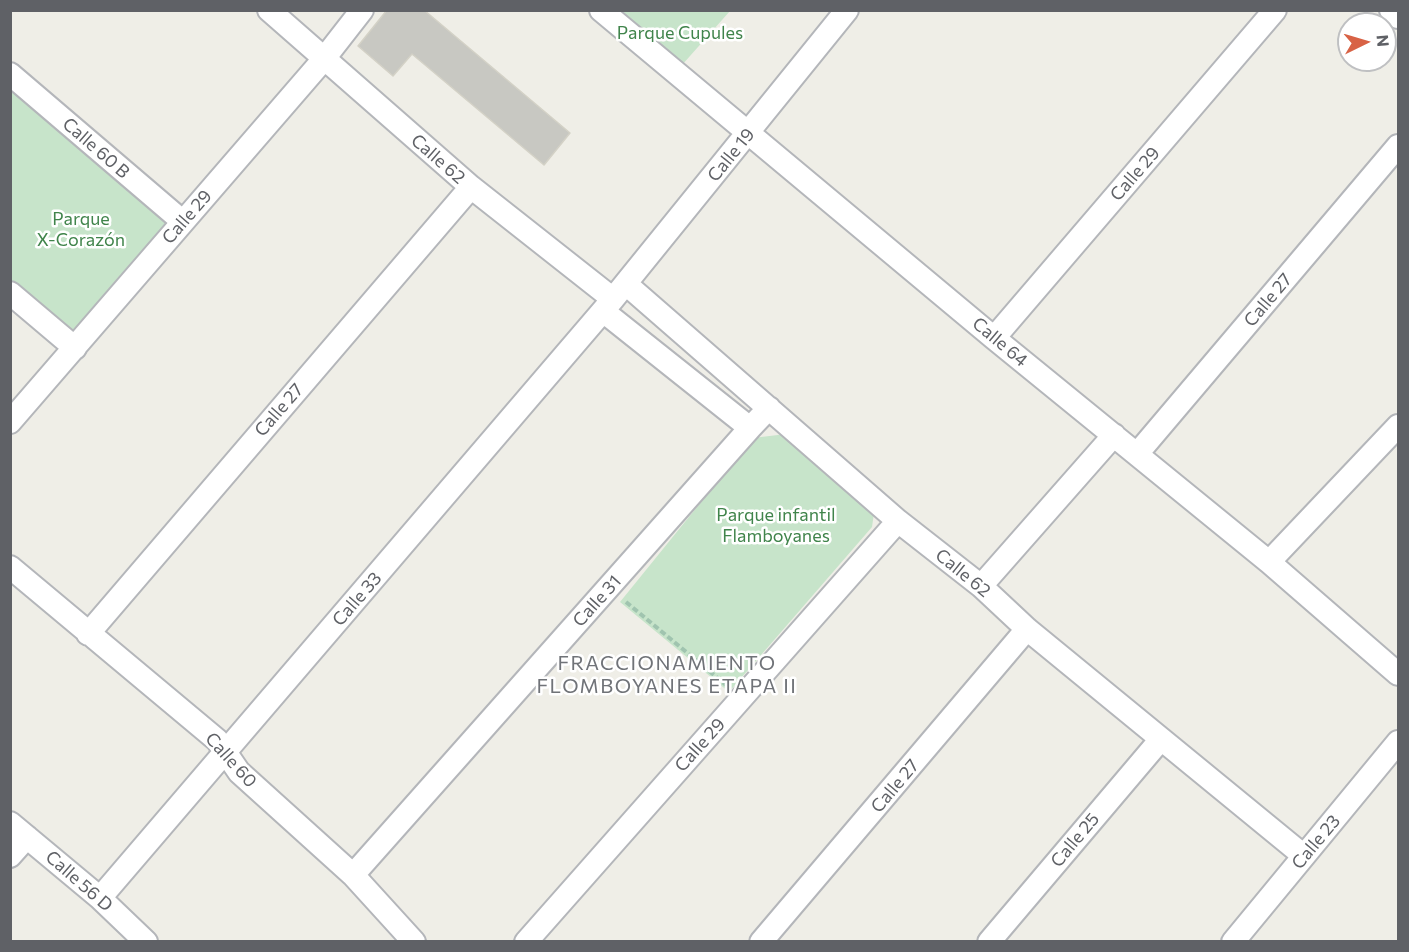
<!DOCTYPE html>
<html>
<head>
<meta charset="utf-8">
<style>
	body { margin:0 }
	#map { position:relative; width:1409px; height:952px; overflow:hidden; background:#efeee7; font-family:Commissioner,sans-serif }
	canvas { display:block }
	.frame { position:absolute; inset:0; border:12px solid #5f6166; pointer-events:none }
	.north { position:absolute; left:1337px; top:12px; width:60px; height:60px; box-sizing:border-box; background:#fff; border:2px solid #bfc0c2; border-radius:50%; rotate:85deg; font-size:16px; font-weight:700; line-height:24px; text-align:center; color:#5f6166 }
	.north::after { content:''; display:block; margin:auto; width:21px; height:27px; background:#d86245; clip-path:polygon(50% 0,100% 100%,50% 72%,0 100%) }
</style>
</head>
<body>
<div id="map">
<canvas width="1409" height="952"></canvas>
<div class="frame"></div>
<div class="north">N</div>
</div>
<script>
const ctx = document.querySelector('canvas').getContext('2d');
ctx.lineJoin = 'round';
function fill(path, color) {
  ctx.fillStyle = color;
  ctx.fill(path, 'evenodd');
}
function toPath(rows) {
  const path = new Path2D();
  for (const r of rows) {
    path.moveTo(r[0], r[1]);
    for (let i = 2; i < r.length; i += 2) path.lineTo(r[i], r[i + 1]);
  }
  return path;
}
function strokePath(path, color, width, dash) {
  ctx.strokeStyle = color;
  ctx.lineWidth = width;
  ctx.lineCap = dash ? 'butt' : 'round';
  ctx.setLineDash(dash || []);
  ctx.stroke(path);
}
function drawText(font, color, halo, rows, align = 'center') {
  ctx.font = font + ' Commissioner,sans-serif';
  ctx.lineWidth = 5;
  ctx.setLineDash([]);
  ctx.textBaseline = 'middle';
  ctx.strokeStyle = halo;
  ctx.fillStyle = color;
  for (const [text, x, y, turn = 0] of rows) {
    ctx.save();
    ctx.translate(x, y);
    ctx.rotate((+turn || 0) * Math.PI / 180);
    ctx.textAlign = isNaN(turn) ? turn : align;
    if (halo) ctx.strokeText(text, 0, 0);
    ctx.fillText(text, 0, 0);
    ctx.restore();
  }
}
fill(toPath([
	[622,11,730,11,682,65],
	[10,77,178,222,75,347,11,291],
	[786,434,874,513,872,527,729,692,620,602,753,438]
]), '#c7e4ca');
const building = toPath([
	[387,10,424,10,570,133,544,165,412,54,393,76,358,46,387,10]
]);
fill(building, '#c8c8c2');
strokePath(building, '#d3d1c6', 1.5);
const minor = toPath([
	[269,10,471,187,613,299],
	[601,10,994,338,1269,562,1398,674],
	[1391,10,1398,17],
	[10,74,182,221],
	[626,284,898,521,981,586,1027,629,1304,856],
	[10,293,75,348],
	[603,311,750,428],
	[994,338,1275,10],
	[10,422,323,60,362,10],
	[1137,454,1398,146],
	[1269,562,1398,426],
	[10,567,217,740,239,772,353,875,414,942],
	[981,586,1114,435],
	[88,634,471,187],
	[10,823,100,898,146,942],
	[10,856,27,837],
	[353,875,750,428,769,408],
	[100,898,613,299,847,10],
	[526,942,898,521],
	[761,942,1027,629],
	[989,942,1161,739],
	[1233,942,1398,742]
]);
strokePath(minor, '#b4b6ba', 26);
strokePath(toPath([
	[626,602,726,685]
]), '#a0c4af', 4, [6, 3]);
strokePath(minor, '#fff', 22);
drawText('18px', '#40844b', '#fff', [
	["Parque Cupules",680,33],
	["Parque",81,219],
	["X-Corazón",81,240],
	["Parque infantil",776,515],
	["Flamboyanes",776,536]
]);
drawText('18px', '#5f6166', '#fff', [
	["Calle 60 B",96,148,41],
	["Calle 19",731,155,-51],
	["Calle 62",438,159,41],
	["Calle 29",1135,174,-49],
	["Calle 29",187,217,-49],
	["Calle 27",1268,300,-50],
	["Calle 64",1000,342,40],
	["Calle 27",279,410,-49],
	["Calle 62",963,573,39],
	["Calle 33",357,599,-49],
	["Calle 31",597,601,-48],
	["Calle 29",700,745,-48],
	["Calle 60",231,760,48],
	["Calle 27",895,786,-50],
	["Calle 25",1075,840,-50],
	["Calle 23",1316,842,-50],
	["Calle 56 D",79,881,41]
]);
ctx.letterSpacing = '1.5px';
drawText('20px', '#707378', '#fff', [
	["FRACCIONAMIENTO",667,663],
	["FLOMBOYANES ETAPA II",667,686]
]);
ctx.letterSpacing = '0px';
</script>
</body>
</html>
